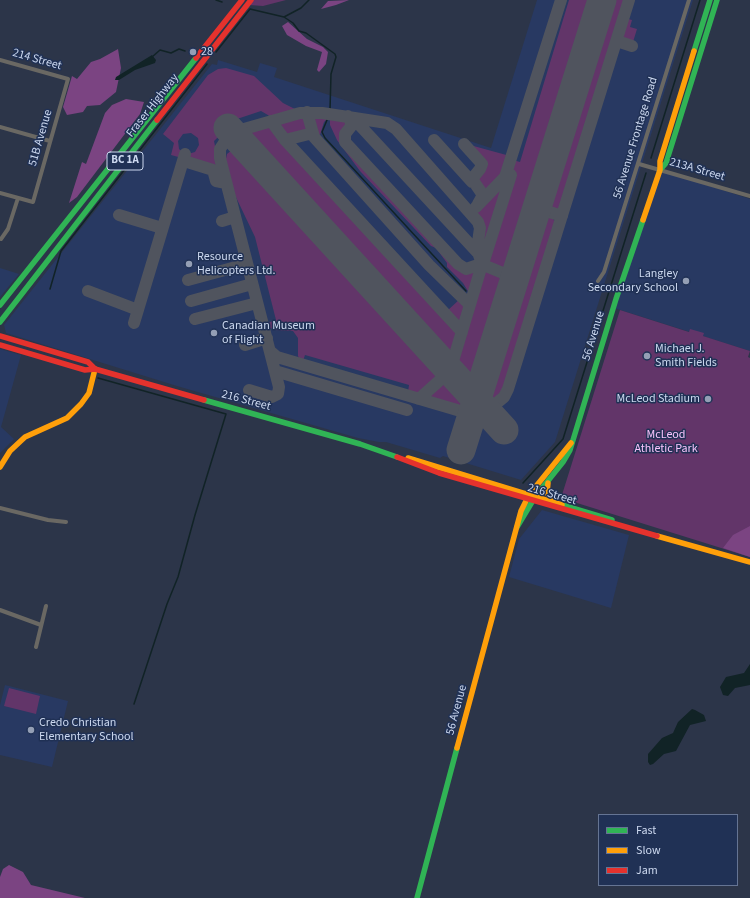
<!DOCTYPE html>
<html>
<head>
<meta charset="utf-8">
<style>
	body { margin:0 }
	#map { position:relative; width:750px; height:898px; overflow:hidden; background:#2c3549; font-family:"Source Sans 3",sans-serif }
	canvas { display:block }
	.legend { position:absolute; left:598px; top:814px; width:140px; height:72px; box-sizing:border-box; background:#203155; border:1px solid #657493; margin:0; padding:5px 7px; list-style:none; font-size:12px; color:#ccd8ef }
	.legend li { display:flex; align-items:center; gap:8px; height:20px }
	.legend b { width:20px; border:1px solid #657493 }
</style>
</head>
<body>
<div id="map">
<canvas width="750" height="898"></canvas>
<ul class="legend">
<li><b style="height:5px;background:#30b455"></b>Fast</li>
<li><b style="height:5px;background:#ff9f0a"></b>Slow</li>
<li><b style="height:5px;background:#e5322d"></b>Jam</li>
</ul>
</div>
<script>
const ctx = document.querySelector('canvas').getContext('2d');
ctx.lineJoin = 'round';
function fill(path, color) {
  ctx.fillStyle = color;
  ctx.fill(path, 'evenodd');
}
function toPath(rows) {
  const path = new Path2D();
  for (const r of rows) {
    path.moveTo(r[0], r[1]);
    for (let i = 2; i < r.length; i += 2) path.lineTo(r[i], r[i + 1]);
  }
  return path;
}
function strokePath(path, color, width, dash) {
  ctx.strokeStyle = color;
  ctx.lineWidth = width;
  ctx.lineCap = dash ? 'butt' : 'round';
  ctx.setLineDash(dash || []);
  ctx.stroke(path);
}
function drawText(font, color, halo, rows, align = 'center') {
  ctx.font = font + ' "Source Sans 3",sans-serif';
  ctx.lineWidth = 3;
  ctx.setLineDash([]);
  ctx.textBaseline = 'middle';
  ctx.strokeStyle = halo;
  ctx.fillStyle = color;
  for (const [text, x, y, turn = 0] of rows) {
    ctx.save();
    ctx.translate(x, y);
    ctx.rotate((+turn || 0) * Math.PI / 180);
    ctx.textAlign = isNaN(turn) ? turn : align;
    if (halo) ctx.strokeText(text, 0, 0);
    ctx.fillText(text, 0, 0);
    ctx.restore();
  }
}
fill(toPath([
	[537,0,693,0,555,442,521,480,443,456,440,458,386,442,379,442,358,438,177,386,6,333,4,325,212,64,217,65,218,60,257,72,260,63,277,68,274,77,491,148],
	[657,169,750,199,750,351,614,308],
	[0,268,19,274,0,297],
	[0,349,21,355,1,427,14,439,0,453],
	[542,510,629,535,611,608,509,577,519,539],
	[5,685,68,701,52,767,0,755,0,705]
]), '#283962');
fill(toPath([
	[252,0,286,0,263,6,249,5],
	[569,0,594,0,509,271,508,272,489,264,481,251,480,244,483,225,475,211,506,181,513,160,520,162],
	[610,0,627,0,562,207,555,211,551,210,546,204],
	[628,19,632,20,630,27,637,29,633,42,631,43,621,40],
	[226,68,254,76,283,103,297,110,273,118,261,111,237,119,214,141,219,166,216,168,187,159,188,154,195,152,199,145,198,138,191,133,183,134,178,141,179,149,183,153,182,158,171,155,174,143,163,134,208,75,218,69],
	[304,115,308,120,310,126,307,130,287,136,276,124,276,122],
	[314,116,344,118,349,121,350,126,343,134,343,141,459,267,467,270,479,268,471,296,463,283,447,267,447,263,436,248,431,246,360,171,337,140,330,125,330,120,327,119,324,122,320,135,315,131],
	[268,125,271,126,459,332,450,360,250,141,250,133,253,130],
	[470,145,510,156,502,179,487,194,474,179,483,169,485,162],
	[232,150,239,150,443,373,419,395,408,392,409,385,305,355,303,361,300,360,298,356,298,338,293,331,275,330,268,327,267,323,276,320,255,237,233,191,225,163,227,154],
	[548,216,553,218,556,226,504,393,489,403,485,399,541,220],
	[487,269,506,277,507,280,473,386,454,365,484,270],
	[460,299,467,306,461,323,455,321,447,311],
	[620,310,689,332,690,329,704,333,703,336,750,351,748,357,750,358,750,557,561,498],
	[447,377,469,402,466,409,425,397],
	[9,688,40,696,36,714,4,706]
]), '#623569');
fill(toPath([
	[349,0,336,5,321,9,328,1],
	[288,22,307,39,323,47,328,52,326,64,319,72,317,70,322,52,306,46,287,35,282,26],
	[118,49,121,68,116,92,100,105,87,106,83,112,67,115,63,107,72,76,77,79,91,62,100,59],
	[126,99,144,102,140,114,77,197,69,203,82,162,86,164,105,113,112,105],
	[750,526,750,557,723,548,733,535],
	[9,865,23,872,31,885,85,898,0,898,0,877,3,869]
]), '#7b4482');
fill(toPath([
	[152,55,156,60,155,63,135,70,119,80,115,80,116,77],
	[750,664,750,685,735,688,728,696,723,695,720,687,726,677,744,673],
	[692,709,695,710,704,715,706,721,690,725,676,751,664,754,653,764,650,765,648,762,648,754,662,738,673,733,678,722]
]), '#112326');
strokePath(toPath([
	[216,0,222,2],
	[284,17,293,23,299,31,306,33,335,54,336,57,331,74,330,110],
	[216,52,250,9,284,17,301,8,309,0],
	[152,57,160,50,171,53,179,49,185,51],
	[327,120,322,132,325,138,466,291],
	[651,158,700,0],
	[50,289,61,251,207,64],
	[98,378,226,414,195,515,178,577,167,604,134,704],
	[523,483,563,439,646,173]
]), '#112326', 1.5);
strokePath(toPath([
	[617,41,632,46],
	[307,112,314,137,429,265,470,305],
	[348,116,352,125,345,134,345,142,458,264,466,269,481,264,515,278],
	[353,118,477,252],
	[271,121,285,140,462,332],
	[285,140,313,133],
	[434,140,472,182],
	[241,142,239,136,244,129,300,113,322,113,387,123,396,129,478,222,480,228,477,249,481,261,481,268,450,371,419,399],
	[241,142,232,138,226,140,220,149,220,158,279,387,278,394,272,397,249,390],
	[464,144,482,164,480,169,472,179,483,195,478,204],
	[182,164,184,161,213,170,216,181,226,183],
	[476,207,505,177,561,0],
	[537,208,562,216],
	[119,215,162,228],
	[222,221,235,217],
	[482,267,511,175],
	[188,280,247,264],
	[88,291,138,310],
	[191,301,252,284],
	[195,319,257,303],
	[134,323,185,154],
	[245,345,267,338],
	[270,351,277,357,474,415,487,411,504,397,508,389,629,0],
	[275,371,407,410]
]), '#50545e', 12);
strokePath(toPath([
	[228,128,504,430],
	[461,450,602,0]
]), '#50545e', 29);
strokePath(toPath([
	[0,60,68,79,33,202,0,193],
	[0,127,50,141],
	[639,164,750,196],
	[1,239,8,229,18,198],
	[598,281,604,272,689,0],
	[0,508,48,520,66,522],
	[0,610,41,625],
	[36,647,46,606]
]), '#6a6863', 4);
strokePath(toPath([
	[694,51,710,0],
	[660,170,666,163,717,0],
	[0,305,196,58],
	[0,322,157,120],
	[204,400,360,444,397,457],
	[562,505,612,520],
	[517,527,535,497,563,462,570,450,616,299,643,220],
	[417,898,457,748]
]), '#30b455', 5.5);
strokePath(toPath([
	[643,220,660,170,660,161,694,51],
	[408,458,562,505],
	[0,467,10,451,25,437,67,418,81,404,89,393,95,369],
	[548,483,547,493,554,500],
	[657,536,750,562],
	[457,748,521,511,529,495,571,443]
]), '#ff9f0a', 5.5);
strokePath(toPath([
	[196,58,242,0],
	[157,120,251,0],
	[0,336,88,362,95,369],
	[0,345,85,370,95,369,204,400],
	[397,457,439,473,657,536]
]), '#e5322d', 5.5);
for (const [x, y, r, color] of [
	[193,52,4,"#949fb5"],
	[189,264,4,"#949fb5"],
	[686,281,4,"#949fb5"],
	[214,333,4,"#949fb5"],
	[647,356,4,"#949fb5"],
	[708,399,4,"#949fb5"],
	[31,730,4,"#949fb5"]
]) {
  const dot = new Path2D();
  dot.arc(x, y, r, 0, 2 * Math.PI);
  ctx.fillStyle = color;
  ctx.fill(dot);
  strokePath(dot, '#203155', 1.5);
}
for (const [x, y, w] of [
	[125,161,36]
]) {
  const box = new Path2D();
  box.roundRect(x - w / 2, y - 9, w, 18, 3);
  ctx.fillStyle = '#203155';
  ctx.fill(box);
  strokePath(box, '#ccd8ef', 1);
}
drawText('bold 11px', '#ccd8ef', null, [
	["BC 1A",125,161]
]);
drawText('12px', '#ccd8ef', '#203155', [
	["28",201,52],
	["Resource",197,257],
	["Helicopters Ltd.",197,271],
	["Langley",678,274,"right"],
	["Secondary School",678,288,"right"],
	["Canadian Museum",222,326],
	["of Flight",222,340],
	["Michael J.",655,349],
	["Smith Fields",655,363],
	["McLeod Stadium",700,399,"right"],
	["Credo Christian",39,723],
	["Elementary School",39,737]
], 'left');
drawText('12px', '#ccd8ef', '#203155', [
	["214 Street",37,60,16],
	["Fraser Highway",153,106,-52],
	["51B Avenue",41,138,-74],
	["56 Avenue Frontage Road",636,138,-73],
	["213A Street",697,170,16],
	["56 Avenue",594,336,-73],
	["216 Street",246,401,15],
	["216 Street",552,495,16],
	["56 Avenue",457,710,-75]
]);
drawText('12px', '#f9c3fc', '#203155', [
	["McLeod",666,435],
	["Athletic Park",666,449]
]);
</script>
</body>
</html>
